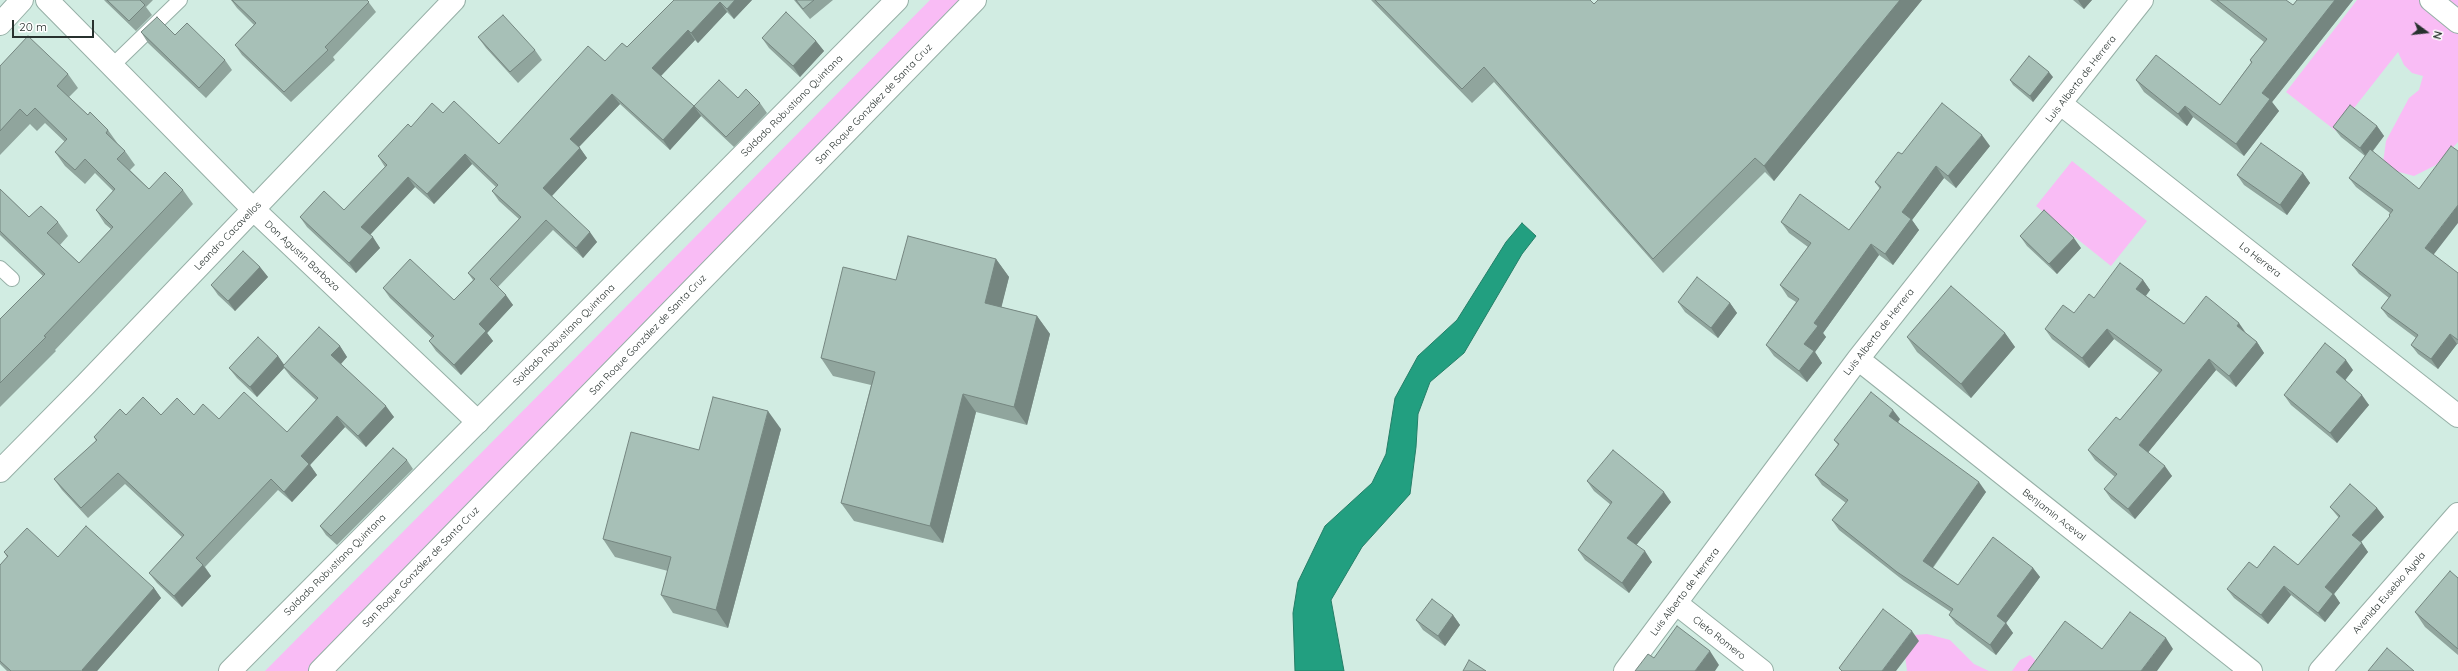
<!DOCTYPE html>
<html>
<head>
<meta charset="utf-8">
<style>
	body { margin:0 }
	#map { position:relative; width:2458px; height:671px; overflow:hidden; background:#d1ece2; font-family:Quicksand,sans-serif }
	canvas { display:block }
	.north { position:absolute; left:2406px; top:12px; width:40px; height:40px; -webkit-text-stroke:3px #fff; paint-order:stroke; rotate:105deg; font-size:11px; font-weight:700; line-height:16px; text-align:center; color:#27312e }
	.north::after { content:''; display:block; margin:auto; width:14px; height:18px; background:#27312e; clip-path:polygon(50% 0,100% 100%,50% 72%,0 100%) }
	.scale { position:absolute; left:12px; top:20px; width:82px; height:18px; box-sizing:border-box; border:2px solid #27312e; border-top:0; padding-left:5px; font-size:12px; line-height:14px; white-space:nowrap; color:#27312e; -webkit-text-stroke:3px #fff; paint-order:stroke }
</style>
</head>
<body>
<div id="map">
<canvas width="2458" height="671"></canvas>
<div class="north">N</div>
<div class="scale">20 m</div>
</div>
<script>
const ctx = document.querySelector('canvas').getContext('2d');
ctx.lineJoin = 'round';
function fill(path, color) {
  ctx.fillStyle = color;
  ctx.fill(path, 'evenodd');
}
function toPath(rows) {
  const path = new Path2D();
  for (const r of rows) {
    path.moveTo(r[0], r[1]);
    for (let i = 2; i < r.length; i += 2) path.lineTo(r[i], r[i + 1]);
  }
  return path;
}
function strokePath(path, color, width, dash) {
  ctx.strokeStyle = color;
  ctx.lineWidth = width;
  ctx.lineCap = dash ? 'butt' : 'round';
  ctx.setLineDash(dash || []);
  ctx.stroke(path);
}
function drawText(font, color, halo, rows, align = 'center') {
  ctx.font = font + ' Quicksand,sans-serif';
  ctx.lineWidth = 3.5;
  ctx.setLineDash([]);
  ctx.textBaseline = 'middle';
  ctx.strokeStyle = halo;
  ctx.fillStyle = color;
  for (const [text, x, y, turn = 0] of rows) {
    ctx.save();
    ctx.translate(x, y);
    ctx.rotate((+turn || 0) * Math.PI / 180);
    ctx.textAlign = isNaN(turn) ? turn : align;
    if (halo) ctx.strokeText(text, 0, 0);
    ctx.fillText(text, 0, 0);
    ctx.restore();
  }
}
fill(toPath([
	[930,0,963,0,308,671,265,671],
	[2357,0,2458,0,2458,142,2436,165,2414,176,2392,170,2383,163,2386,141,2409,98,2419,90,2423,76,2412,73,2404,65,2398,52,2336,131,2286,92],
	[2072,161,2147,221,2111,266,2036,206],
	[1927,634,1950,640,1974,664,1989,671,1907,671,1905,655,1915,635],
	[2030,655,2046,671,2012,671,2020,660]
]), '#f9bcf5');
const water = toPath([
	[1522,223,1536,236,1522,254,1464,353,1430,382,1418,414,1416,447,1410,494,1362,547,1331,600,1344,671,1295,671,1293,613,1298,582,1325,526,1372,483,1386,454,1395,398,1418,356,1457,320,1506,242,1522,223]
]);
fill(water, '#229f80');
strokePath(water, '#247e67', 1);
const lane = toPath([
	[112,66,180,0],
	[0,268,12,279]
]);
const street = toPath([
	[47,0,253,209,478,422],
	[2431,0,2458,22],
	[0,24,22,0],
	[2061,104,2458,416],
	[1858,359,2251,671],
	[0,471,86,384,454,0],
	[1677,604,1762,671],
	[1625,671,1858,359,2142,0]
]);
const secondary = toPath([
	[230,671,897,0],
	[320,671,975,0],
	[2320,671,2458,514]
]);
strokePath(lane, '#96afa6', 16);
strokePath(street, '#96afa6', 24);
strokePath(secondary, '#96afa6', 24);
strokePath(lane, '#fff', 14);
strokePath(street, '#fff', 22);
strokePath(secondary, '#fff', 22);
fill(toPath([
	[104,0,153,0,146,7,152,15,136,31,107,3],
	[231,0,367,0,376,12,333,57,335,60,291,102,242,55,235,45,254,25,237,8],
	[674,0,752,0,734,19,727,12,698,43,695,40,661,76,694,106,738,98,760,103,767,113,734,147,701,116,670,150,620,104,579,147,587,158,552,196,597,242,583,258,553,230,498,287,513,305,487,333,493,341,461,375,436,351,429,341,432,338,390,298,383,288,454,300,473,280,468,273,519,219,499,201,492,191,496,187,472,164,434,204,415,187,370,235,380,248,356,273,307,227,300,217,344,210,385,167,378,156,411,127,443,113,499,144,605,61,627,47],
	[794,0,833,0,810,19],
	[1371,0,1590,0,1594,4,1922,0,1774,181,1765,172,1663,273,1494,82,1472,103],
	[2073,0,2092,0,2084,9],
	[2210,0,2286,0,2293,5,2297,0,2353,0,2272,102,2279,111,2244,156,2193,117,2187,126,2144,92,2136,80,2220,105,2251,63,2250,60,2264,42],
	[141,32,175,35,225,60,232,70,206,98,148,43],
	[478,37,535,50,542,60,518,83,486,48],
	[762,38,816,41,824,51,800,77,769,48],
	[0,66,68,74,78,88,69,97,88,115,108,130,118,144,125,151,135,165,130,170,149,189,183,190,193,204,55,350,56,351,0,407,0,319,43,276,0,235,0,189,29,217,58,222,68,236,60,245,79,263,111,229,105,224,96,210,113,191,95,173,85,184,65,166,55,152,65,142,45,123,37,131,30,124,0,155],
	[2053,77,2033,102,2013,85,2010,80],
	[2377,126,2384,136,2373,151,2434,255,2458,273,2458,344,2457,344,2438,369,2418,354,2411,345,2416,338,2388,317,2381,308,2389,298,2359,274,2352,265,2390,217,2389,215,2390,213,2356,187,2349,178,2365,156,2341,137,2333,127],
	[1990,146,1956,188,1944,178,1912,220,1919,230,1893,265,1879,255,1823,333,1826,337,1815,352,1822,363,1807,382,1774,356,1766,345,1796,302,1788,297,1780,285,1808,247,1789,233,1781,222,1849,230,1880,189,1875,182,1902,154],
	[2303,173,2310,183,2287,215,2244,185,2237,175],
	[2020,236,2081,248,2057,274,2027,246],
	[996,259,1009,277,1001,307,1037,316,1050,334,1027,425,976,412,943,543,854,521,841,503,871,385,833,376,821,358,896,280],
	[260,267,268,277,235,311,218,295,211,285],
	[2143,280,2150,290,2146,296,2184,324,2246,333,2257,342,2264,353,2236,387,2216,370,2148,452,2172,476,2135,519,2111,499,2104,489,2115,477,2095,460,2088,450,2120,420,2159,373,2114,339,2089,368,2052,339,2045,329,2074,313,2094,298],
	[1678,302,1730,303,1737,313,1718,338,1685,312],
	[2005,333,2015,347,1971,398,1917,352,1907,337],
	[340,346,347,357,341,364,394,417,366,447,345,427,310,465,317,475,292,502,278,490,205,567,211,576,182,607,157,583,149,573,182,537,125,484,88,518,62,490,54,479,96,441,94,437,126,415,194,415,287,432,316,400,291,377,284,368,257,397,237,378,229,368,278,356,284,365],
	[2353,370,2345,380,2369,405,2337,443,2291,405,2284,395],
	[1900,419,1898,422,1986,492,1933,568,1958,585,2033,568,2040,577,2006,623,2013,633,1996,655,1956,624,1949,615,1951,612,1904,581,1839,530,1832,520,1846,503,1822,485,1815,475,1838,445,1834,440],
	[781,429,728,628,673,613,661,595,668,571,615,557,603,539,699,450],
	[407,460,413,469,337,545,326,535,320,526],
	[1587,481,1671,502,1636,545,1652,562,1629,593,1585,560,1578,550,1611,505,1594,491],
	[2330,507,2377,508,2384,517,2361,542,2368,552,2334,594,2340,603,2325,622,2291,595,2268,624,2234,598,2227,589,2257,568,2298,565,2339,518],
	[4,552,58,557,154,588,161,598,97,671,7,671,0,664,0,565,7,557],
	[2458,578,2458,655,2425,627,2415,612],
	[1453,615,1460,625,1445,646,1423,630,1416,620]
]), '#90a59d');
fill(toPath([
	[735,0,752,0,734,19,727,9],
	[1900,0,1922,0,1774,181,1764,166],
	[2078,0,2092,0,2084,9],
	[2335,0,2353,0,2272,102,2279,111,2244,156,2236,144,2262,93],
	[720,2,727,12,698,43,691,33],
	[688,30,695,40,659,78,652,68],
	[816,41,824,51,800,77,793,66],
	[2049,72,2053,77,2033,102,2030,96],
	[612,94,620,104,577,149,570,139],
	[694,106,701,116,670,150,663,140],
	[2185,106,2193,117,2187,126,2178,114],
	[2377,126,2384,136,2367,158,2360,148],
	[1982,135,1990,146,1956,188,1948,176],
	[580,148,587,158,550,198,543,188],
	[465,154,472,164,434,204,427,194],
	[1936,166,1944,178,1912,220,1919,230,1893,265,1885,254,1902,212],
	[2303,173,2310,183,2287,215,2280,205],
	[408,177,415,187,368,237,361,227],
	[2458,205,2458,223,2431,258,2425,248],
	[590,232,597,242,583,258,576,248],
	[373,237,380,248,356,273,349,263],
	[2074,238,2081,248,2057,274,2049,264],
	[1871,244,1879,255,1823,333,1826,337,1815,352,1822,363,1807,382,1799,371,1804,344,1814,323],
	[996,259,1009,277,998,321,985,303],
	[260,267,268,277,235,311,228,301],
	[2143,280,2150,290,2143,299,2136,289],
	[506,295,513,305,487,333,493,341,461,375,454,365,479,324],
	[1730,303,1737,313,1718,338,1711,328],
	[1037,316,1050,334,1027,425,1014,407],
	[2239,323,2246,333,2237,326],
	[2107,329,2114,339,2089,368,2082,358],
	[2005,333,2015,347,1971,398,1961,384],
	[2450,334,2457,344,2438,369,2431,359],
	[2257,342,2264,353,2236,387,2229,376],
	[340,346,347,357,339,366,331,355],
	[278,356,285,366,283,366,284,368,257,397,250,387],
	[2209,359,2216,370,2146,455,2139,445],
	[2346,360,2353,370,2343,383,2336,372],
	[963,394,976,412,943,543,930,526],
	[2362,395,2369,405,2337,443,2330,433],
	[386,406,394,417,366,447,358,436],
	[1893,410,1900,419,1896,425,1889,416],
	[768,411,781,429,728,628,716,610],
	[337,416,345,427,310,465,317,475,292,502,284,492,301,456],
	[2165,466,2172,476,2135,519,2128,509],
	[1979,482,1986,492,1930,571,1923,561],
	[1664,492,1671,502,1634,548,1627,538],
	[2377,508,2384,517,2359,544,2352,535],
	[2362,543,2368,552,2334,594,2340,603,2325,622,2318,613,2325,587],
	[1645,551,1652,562,1629,593,1622,583],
	[203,565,211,576,182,607,174,596],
	[2033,568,2040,577,2006,623,2013,633,1996,655,1990,645,1997,616],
	[2284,586,2291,595,2268,624,2261,615],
	[154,588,161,598,97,671,82,671,82,670],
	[1453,615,1460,625,1445,646,1438,636],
	[1912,631,1919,641,1896,671,1882,671],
	[2166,638,2173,649,2157,671,2141,671],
	[1710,651,1719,665,1715,671,1695,671]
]), '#758680');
const building = toPath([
	[107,0,140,0,145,5,129,21,107,0],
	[232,0,367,0,369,2,325,47,328,50,284,92,235,45,256,23,232,0],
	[674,0,735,0,727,9,720,2,691,33,688,30,652,68,694,106,663,140,612,94,570,139,580,148,543,188,590,232,576,248,546,220,490,279,506,295,479,324,486,331,454,365,429,341,434,336,383,288,410,259,454,300,475,279,468,273,521,217,492,191,498,185,465,154,427,194,408,177,361,227,373,237,349,263,300,217,324,191,344,210,387,165,378,156,408,124,411,127,432,103,443,113,454,101,499,144,588,46,605,61,622,43,627,47,674,0],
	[796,0,814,0,803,9,796,0],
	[1375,0,1590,0,1594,4,1598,0,1900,0,1764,166,1755,158,1653,259,1484,67,1462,89,1375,0],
	[2217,0,2286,0,2293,5,2297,0,2335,0,2262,93,2270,99,2236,144,2185,106,2178,114,2136,80,2156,55,2220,105,2252,62,2250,60,2267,39,2217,0],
	[786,12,816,41,793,66,762,38,786,12],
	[503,15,535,50,510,72,478,37,503,15],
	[157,17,175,35,187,23,225,60,199,88,141,32,157,17],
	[28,36,68,74,57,86,88,115,90,112,108,130,106,133,125,151,117,159,149,189,165,172,183,190,44,336,46,337,0,383,0,319,45,274,0,231,0,189,29,217,41,206,58,222,47,233,79,263,113,227,96,210,115,189,85,159,75,170,55,152,67,139,35,108,27,116,20,109,0,131,0,66,28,36],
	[2029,56,2049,72,2030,96,2010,80,2029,56],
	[719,80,738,98,746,89,760,103,726,137,694,106,719,80],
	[1942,103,1982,135,1948,176,1936,166,1902,212,1911,219,1885,254,1871,244,1814,323,1818,326,1804,344,1814,351,1799,371,1766,345,1799,299,1780,285,1811,243,1781,222,1800,194,1849,230,1881,187,1875,182,1898,152,1902,154,1942,103],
	[2350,105,2377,126,2360,148,2333,127,2350,105],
	[2261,143,2303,173,2280,205,2237,175,2261,143],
	[2451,146,2458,151,2458,205,2425,248,2458,273,2458,340,2450,334,2431,359,2411,345,2418,335,2381,308,2391,295,2352,265,2390,216,2389,215,2393,210,2349,178,2370,149,2419,189,2451,146],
	[2044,210,2074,238,2049,264,2020,236,2044,210],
	[908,236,996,259,985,303,1037,316,1014,407,963,394,930,526,841,503,875,372,821,358,843,267,896,280,908,236],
	[243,251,260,267,228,301,211,285,243,251],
	[2120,263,2143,280,2136,289,2184,324,2206,296,2239,323,2237,326,2257,342,2229,376,2209,359,2139,445,2165,466,2128,509,2104,489,2117,474,2088,450,2116,417,2120,420,2162,370,2107,329,2082,358,2045,329,2063,305,2074,313,2089,294,2094,298,2120,263],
	[1697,277,1730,303,1711,328,1678,302,1697,277],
	[1951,286,2005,333,1961,384,1907,337,1951,286],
	[319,327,340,346,331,355,386,406,358,436,337,416,301,456,309,464,284,492,271,479,196,558,203,565,174,596,149,573,184,535,118,473,81,508,54,479,97,440,94,437,120,409,126,415,143,397,161,415,177,398,194,415,203,404,219,419,244,392,287,432,318,398,283,366,319,327],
	[258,337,278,356,250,387,229,368,258,337],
	[2325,343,2346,360,2336,372,2362,395,2330,433,2284,395,2325,343],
	[1871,392,1893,410,1889,416,1979,482,1923,561,1958,585,1993,537,2033,568,1997,616,2006,623,1990,645,1949,615,1953,609,1897,572,1832,520,1848,500,1815,475,1839,444,1834,440,1871,392],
	[713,397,768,411,716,610,661,595,671,557,603,539,631,432,699,450,713,397],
	[393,448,407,460,331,536,320,526,393,448],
	[1613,450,1664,492,1627,538,1645,551,1622,583,1578,550,1612,502,1587,481,1613,450],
	[2350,484,2377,508,2352,535,2362,543,2325,587,2333,594,2318,613,2284,586,2261,615,2227,589,2249,562,2257,568,2274,546,2298,565,2340,516,2330,507,2350,484],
	[86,526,154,588,82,670,83,671,11,671,0,661,0,565,8,556,4,552,27,528,58,557,86,526],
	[2450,571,2458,578,2458,649,2415,612,2450,571],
	[1432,599,1453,615,1438,636,1416,620,1432,599],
	[1883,609,1912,631,1882,671,1842,671,1839,668,1883,609],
	[2130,612,2166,638,2141,671,2028,671,2065,621,2102,649,2130,612],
	[1677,626,1710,651,1695,671,1635,671,1648,654,1654,658,1677,626],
	[2387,648,2414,671,2368,671,2387,648],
	[1469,660,1486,671,1463,671,1469,660]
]);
fill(building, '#a7c0b7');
strokePath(building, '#758680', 1);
drawText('10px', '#27312e', '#fff', [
	["Luis Alberto de Herrera",2081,79,-52],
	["San Roque González de Santa Cruz",874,104,-46],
	["Soldado Robustiano Quintana",792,106,-45],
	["Leandro Cacavellos",228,236,-46],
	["Don Agustin Barboza",302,256,43],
	["La Herrera",2260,260,38],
	["Luis Alberto de Herrera",1879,332,-52],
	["Soldado Robustiano Quintana",564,335,-45],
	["San Roque González de Santa Cruz",648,335,-46],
	["Benjamin Aceval",2054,515,38],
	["Soldado Robustiano Quintana",335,565,-45],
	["San Roque González de Santa Cruz",421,567,-46],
	["Luis Alberto de Herrera",1685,592,-53],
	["Avenida Eusebio Ayala",2389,593,-49],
	["Cleto Romero",1719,638,38]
]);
</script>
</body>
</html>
